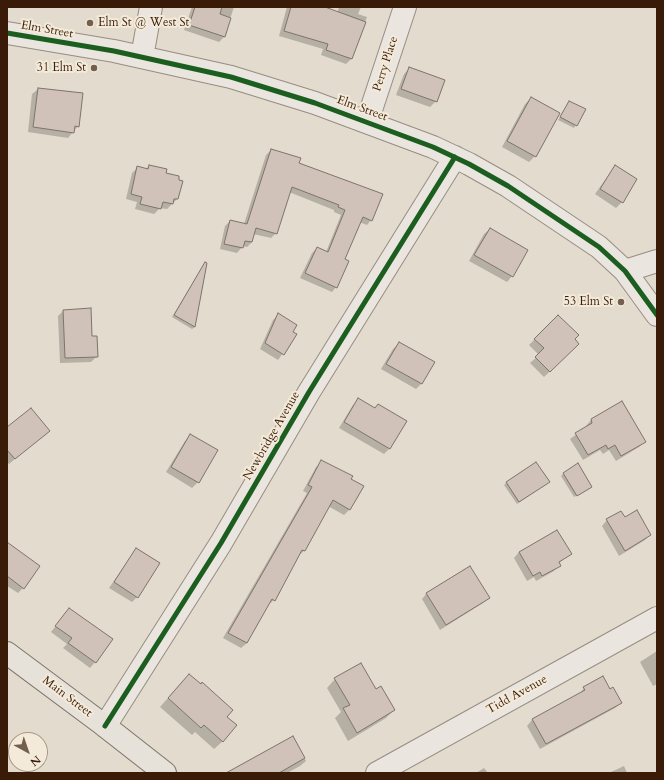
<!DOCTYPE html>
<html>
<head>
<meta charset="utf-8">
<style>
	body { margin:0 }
	#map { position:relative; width:664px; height:780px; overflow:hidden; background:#e3dbcd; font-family:Cardo,serif }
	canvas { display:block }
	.frame { position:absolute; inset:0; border:8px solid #391b08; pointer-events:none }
	.north { position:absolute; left:8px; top:732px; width:40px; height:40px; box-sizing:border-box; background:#f3ead9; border:1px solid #a99785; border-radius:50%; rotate:140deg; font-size:11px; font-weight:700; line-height:16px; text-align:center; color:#391b08 }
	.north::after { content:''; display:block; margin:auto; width:14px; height:18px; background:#745e4d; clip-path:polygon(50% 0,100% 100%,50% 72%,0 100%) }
</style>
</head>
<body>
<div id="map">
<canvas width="664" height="780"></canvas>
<div class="frame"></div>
<div class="north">N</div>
</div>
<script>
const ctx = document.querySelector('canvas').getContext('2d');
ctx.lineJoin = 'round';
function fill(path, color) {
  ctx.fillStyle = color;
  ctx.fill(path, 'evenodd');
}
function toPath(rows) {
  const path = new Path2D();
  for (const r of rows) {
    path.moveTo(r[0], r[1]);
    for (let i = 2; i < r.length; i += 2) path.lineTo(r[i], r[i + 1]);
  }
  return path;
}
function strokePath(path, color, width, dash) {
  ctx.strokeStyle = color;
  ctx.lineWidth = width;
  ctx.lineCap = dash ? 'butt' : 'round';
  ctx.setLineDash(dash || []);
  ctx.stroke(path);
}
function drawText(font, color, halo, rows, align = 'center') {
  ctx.font = font + ' Cardo,serif';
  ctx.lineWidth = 4;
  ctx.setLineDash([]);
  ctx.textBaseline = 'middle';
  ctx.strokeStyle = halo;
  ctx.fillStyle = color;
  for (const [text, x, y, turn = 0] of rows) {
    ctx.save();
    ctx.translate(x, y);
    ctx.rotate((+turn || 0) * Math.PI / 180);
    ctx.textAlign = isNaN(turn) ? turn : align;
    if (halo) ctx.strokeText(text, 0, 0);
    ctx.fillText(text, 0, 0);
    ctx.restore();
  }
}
fill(toPath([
	[192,7,234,7,224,37,219,42,184,30],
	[287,7,315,7,337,13,339,7,361,7,358,14,367,17,351,59,346,64,321,55,323,49,279,36],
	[410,68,436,101,430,107,396,95,404,74],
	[38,89,78,126,68,138,28,132,32,94],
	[531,98,535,156,529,162,502,147,525,104],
	[569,102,585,110,574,128,558,120],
	[271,150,298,163,371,220,367,225,359,222,344,260,336,287,332,292,300,278,312,253,317,248,326,252,341,215,334,212,334,210,289,192,276,233,271,238,253,234,252,242,247,247,243,246,237,253,220,249,225,226,230,221,244,224,266,155],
	[149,166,177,199,167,209,160,208,154,214,135,209,137,202,126,199,132,173,138,167,146,169],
	[615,166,622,202,616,208,595,194],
	[490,229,512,276,507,282,469,261,484,234],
	[203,266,195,327,192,329,172,317],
	[63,311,91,337,97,356,91,362,60,363,58,316],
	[279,314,292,332,296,335,278,360,260,349,273,320],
	[558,316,578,344,544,377,530,363,539,355,529,345],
	[399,343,433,363,421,384,416,389,381,369,393,349],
	[358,400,374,409,390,448,384,454,339,428,353,405],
	[621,402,645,442,639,447,616,461,609,450,603,454,600,450,583,460,570,439,586,427,586,426,591,420],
	[7,428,48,431,9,464,7,462],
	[190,436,198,482,192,488,166,472,185,441],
	[322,462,363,486,349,510,344,515,328,506,305,550,298,556,274,600,268,605,247,643,241,648,223,638,307,493,303,491,316,467],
	[564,473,589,489,574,497,561,476],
	[549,482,517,504,504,485,506,483],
	[607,520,650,535,645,540,619,556,602,526],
	[7,544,23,588,18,593,7,586],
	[136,549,137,597,132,602,109,588],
	[519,552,570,554,558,564,559,565,554,571,536,581,534,577,527,581,514,558],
	[427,593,489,598,483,603,440,630,422,599],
	[69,609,95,662,90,668,63,648,67,644,51,632],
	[657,651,657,684,653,686,640,662],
	[335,679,376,691,394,710,386,718,348,741,335,718,341,712,327,688],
	[181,683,226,717,223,741,214,749,195,732,192,735,160,707],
	[584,688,609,690,621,703,615,708,540,749,527,726,532,720,579,695],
	[293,737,306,761,300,766,287,773,242,773],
	[624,766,627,773,609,773],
	[484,768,488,773,476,773]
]), '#0003');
const building = toPath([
	[195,7,222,7,220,14,231,18,225,37,189,25,195,7],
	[291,7,325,7,366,22,352,59,326,50,328,44,284,31,291,7],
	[409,67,445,80,437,102,401,89,409,67],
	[38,88,83,93,79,127,75,126,74,133,33,127,38,88],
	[531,97,560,113,536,157,507,141,531,97],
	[569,101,586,109,577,126,560,117,569,101],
	[271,149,301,158,299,163,383,194,372,221,363,217,345,259,349,261,337,288,305,273,317,247,328,252,345,210,338,207,339,205,292,187,277,234,256,228,252,242,245,241,243,248,224,244,230,220,247,224,271,149],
	[149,165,167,169,166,173,179,176,179,180,183,181,178,199,174,199,173,204,163,202,161,209,140,204,142,197,131,194,137,166,148,169,149,165],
	[615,165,637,179,623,203,600,189,615,165],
	[490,228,528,250,513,277,474,255,490,228],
	[205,262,207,263,195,327,174,315,205,262],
	[91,308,92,336,97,336,98,357,65,358,63,310,91,308],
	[278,313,297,325,293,332,297,334,284,355,265,343,278,313],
	[558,315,579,335,575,339,579,344,550,372,535,357,544,348,534,339,558,315],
	[399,342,435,362,422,384,386,364,399,342],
	[358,398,375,408,378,404,407,421,390,449,344,422,358,398],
	[622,401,646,442,621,456,615,445,608,449,606,445,588,455,575,433,592,423,591,419,622,401],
	[31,408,50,431,15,459,7,450,7,427,31,408],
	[190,434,218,450,199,483,171,467,190,434],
	[321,460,353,476,351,479,364,486,350,510,333,500,305,551,302,550,275,601,272,599,247,643,228,633,312,487,308,485,321,460],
	[536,462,550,482,519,502,506,482,536,462],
	[578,463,592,487,577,496,563,473,578,463],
	[637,510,651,535,625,551,606,519,621,511,625,517,637,510],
	[557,530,572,554,559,562,561,566,542,576,540,572,533,576,519,552,557,530],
	[7,542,40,566,24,589,7,576,7,542],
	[136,548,160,563,138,598,114,582,136,548],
	[470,566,490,598,446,625,426,593,470,566],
	[69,608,113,639,96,663,68,643,72,638,55,626,69,608],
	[361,663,376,689,381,686,395,710,357,733,343,708,350,705,334,678,361,663],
	[189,674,201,684,202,682,233,710,227,717,237,725,223,742,204,725,201,728,168,698,189,674],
	[603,676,610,689,613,687,622,703,546,744,532,719,585,690,583,687,603,676],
	[293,736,305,758,279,773,226,773,293,736]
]);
fill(building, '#d0c2b9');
strokePath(building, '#7d7469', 1);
const minor = toPath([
	[7,33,114,51,231,77,315,103,433,147,469,164,508,186,599,247,625,271,657,315],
	[142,57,151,7],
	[367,122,405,7],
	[625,271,657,261],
	[105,726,221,543,309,392,455,157],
	[377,773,657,618]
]);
const major = toPath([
	[7,653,105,726,165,773]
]);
strokePath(minor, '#968d83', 24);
strokePath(major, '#7d7469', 24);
strokePath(minor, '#eae5de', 22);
strokePath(major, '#e6e1d9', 22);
strokePath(toPath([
	[7,33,114,51,231,77,315,103,433,147,469,164,508,186,599,247,625,271,657,315],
	[105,726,221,543,309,392,455,157]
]), '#1b5e20', 5);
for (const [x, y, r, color] of [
	[90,23,4,"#745e4d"],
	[94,68,4,"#745e4d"],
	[621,302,4,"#745e4d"]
]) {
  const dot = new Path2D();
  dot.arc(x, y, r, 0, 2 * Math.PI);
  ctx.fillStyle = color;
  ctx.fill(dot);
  strokePath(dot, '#f3ead9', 1.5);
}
drawText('12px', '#391b08', '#f3ead9', [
	["Elm St @ West St",98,23,"left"],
	["31 Elm St",86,68],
	["53 Elm St",613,302]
], 'right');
drawText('12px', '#391b08', '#f3ead9', [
	["Elm Street",47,30,10],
	["Perry Place",386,64,-72],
	["Elm Street",362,109,20],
	["Newbridge Avenue",272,436,-60],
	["Tidd Avenue",517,695,-29],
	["Main Street",67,697,37]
]);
</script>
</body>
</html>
